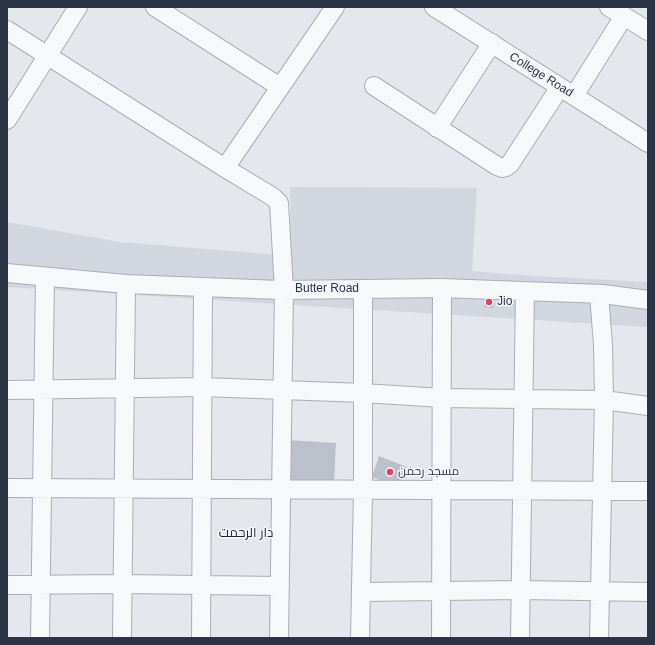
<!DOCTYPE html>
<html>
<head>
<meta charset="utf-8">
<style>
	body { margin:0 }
	#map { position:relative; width:655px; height:645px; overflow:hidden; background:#e4e7ec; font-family:Helvetica,sans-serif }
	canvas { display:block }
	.frame { position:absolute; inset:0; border:8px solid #2b3445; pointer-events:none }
</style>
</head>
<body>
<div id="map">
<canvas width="655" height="645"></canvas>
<div class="frame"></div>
</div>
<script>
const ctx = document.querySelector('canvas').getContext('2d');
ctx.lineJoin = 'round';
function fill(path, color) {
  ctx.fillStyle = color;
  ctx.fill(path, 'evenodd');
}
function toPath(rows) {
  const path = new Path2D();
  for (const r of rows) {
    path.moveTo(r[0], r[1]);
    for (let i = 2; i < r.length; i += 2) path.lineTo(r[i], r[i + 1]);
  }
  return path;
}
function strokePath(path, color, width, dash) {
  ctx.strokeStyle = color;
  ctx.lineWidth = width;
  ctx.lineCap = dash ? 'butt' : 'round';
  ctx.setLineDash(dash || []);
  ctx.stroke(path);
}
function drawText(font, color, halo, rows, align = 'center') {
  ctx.font = font + ' Helvetica,Cairo,sans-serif';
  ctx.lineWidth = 3;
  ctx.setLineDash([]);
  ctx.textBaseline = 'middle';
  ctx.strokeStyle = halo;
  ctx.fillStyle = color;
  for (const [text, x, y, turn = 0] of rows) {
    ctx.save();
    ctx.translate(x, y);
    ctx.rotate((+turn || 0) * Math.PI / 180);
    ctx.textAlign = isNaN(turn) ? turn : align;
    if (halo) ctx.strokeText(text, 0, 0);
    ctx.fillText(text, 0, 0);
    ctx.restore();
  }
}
fill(toPath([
	[290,187,477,188,472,271,534,276,648,282,648,327,7,287,7,222,120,242,291,256]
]), '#d2d6de');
fill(toPath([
	[485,297,494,298,493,308,484,307],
	[286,440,336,443,334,483,286,483],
	[379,456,407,467,400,487,372,477]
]), '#bbc0ca');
const minor = toPath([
	[155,7,280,87],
	[434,7,648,143],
	[609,7,648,31],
	[7,30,225,168,273,197,279,203,284,290,279,638],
	[374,86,497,166,502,168,506,167,510,164,560,87],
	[574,96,624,16],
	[7,120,78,7],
	[437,128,492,43],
	[225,168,335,7],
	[7,273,126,284,280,290,442,288,603,294,648,300],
	[7,390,203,387,363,393,442,398,604,400,648,406],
	[7,488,648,491],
	[7,585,123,584,280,586],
	[361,592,520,590,648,592],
	[40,638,45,277],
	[122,638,126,284],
	[201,638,203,287],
	[360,638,363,490,363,289],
	[441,638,442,288],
	[520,638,525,291],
	[599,638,604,400,603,345,599,294]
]);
strokePath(minor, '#a9aeb7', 20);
strokePath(minor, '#f7f8fa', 18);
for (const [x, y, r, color] of [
	[489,302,4,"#d1495b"],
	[390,472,4,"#d1495b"]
]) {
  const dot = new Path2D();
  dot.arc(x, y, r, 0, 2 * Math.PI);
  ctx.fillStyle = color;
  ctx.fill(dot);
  strokePath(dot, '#f4f6f9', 1.5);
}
drawText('12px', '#2b3445', '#f4f6f9', [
	["College Road",541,75,32],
	["Butter Road",327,289]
]);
drawText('12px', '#2b3445', '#f4f6f9', [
	["Jio",497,302],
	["مسجد رحمٰن",398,472]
], 'left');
drawText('13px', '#1d2536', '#f4f6f9', [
	["دار الرحمت",246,533]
]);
</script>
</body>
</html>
